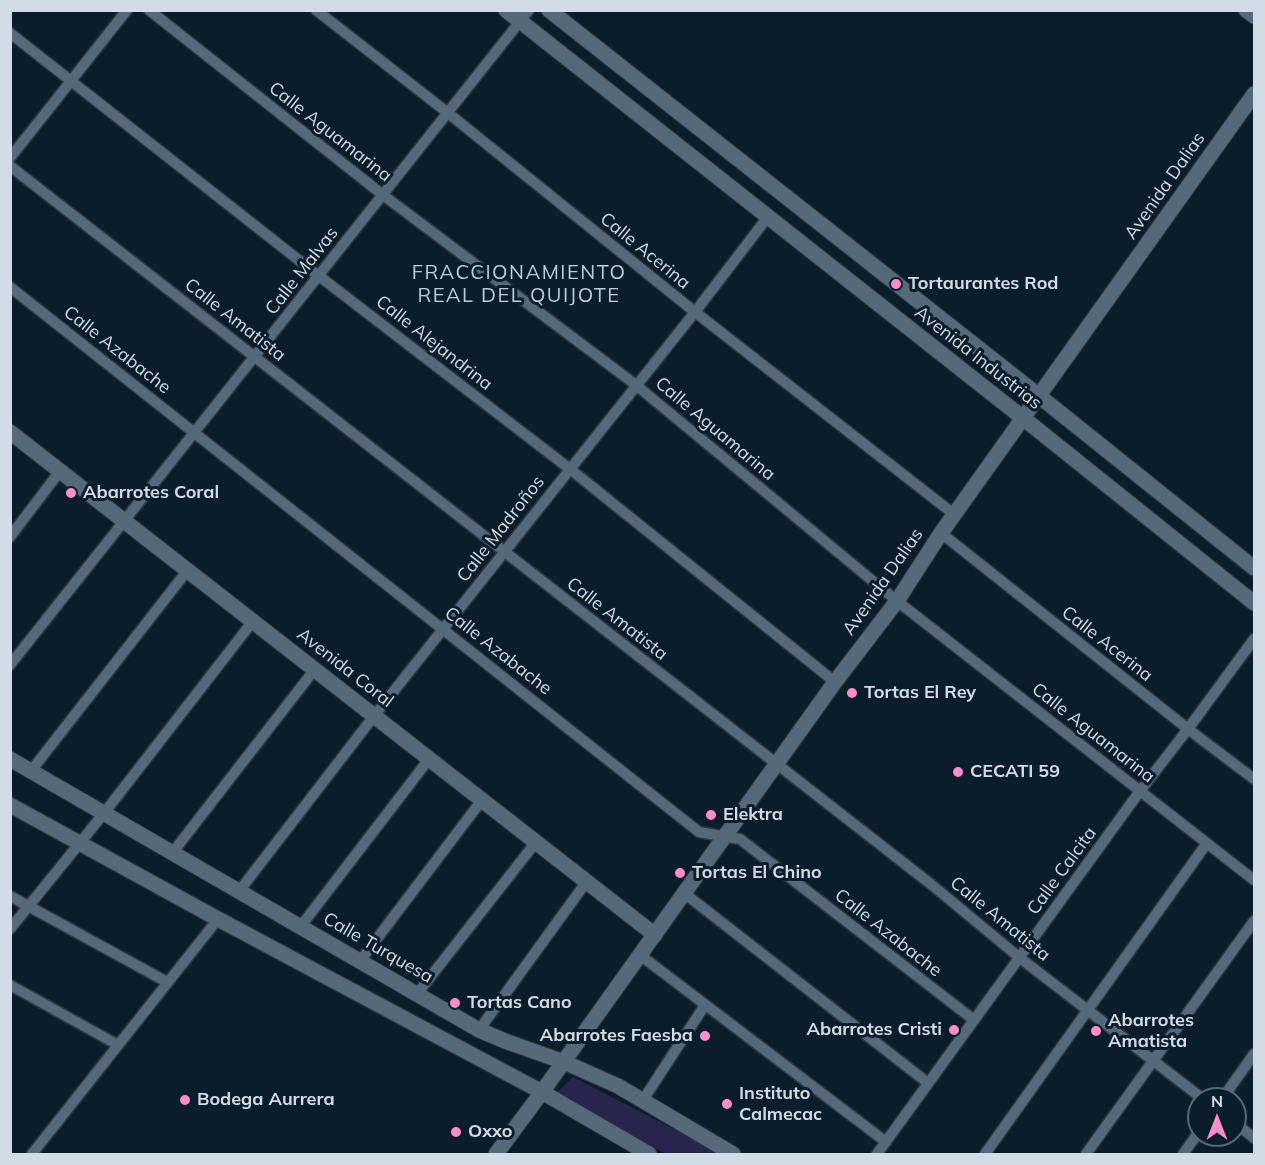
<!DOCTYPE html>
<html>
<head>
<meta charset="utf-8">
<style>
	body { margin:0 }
	#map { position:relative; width:1265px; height:1165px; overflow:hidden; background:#0b1d2b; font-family:Mulish,sans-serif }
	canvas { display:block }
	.frame { position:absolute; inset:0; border:12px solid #d1dce6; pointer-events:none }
	.north { position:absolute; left:1187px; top:1087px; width:60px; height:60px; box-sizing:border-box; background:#0b1d2b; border:2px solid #5a6976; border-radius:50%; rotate:0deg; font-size:16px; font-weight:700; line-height:24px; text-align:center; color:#d1dce6 }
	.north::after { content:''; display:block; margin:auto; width:21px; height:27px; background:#f98fca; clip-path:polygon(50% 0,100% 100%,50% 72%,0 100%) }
</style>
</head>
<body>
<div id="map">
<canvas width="1265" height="1165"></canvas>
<div class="frame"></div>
<div class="north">N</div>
</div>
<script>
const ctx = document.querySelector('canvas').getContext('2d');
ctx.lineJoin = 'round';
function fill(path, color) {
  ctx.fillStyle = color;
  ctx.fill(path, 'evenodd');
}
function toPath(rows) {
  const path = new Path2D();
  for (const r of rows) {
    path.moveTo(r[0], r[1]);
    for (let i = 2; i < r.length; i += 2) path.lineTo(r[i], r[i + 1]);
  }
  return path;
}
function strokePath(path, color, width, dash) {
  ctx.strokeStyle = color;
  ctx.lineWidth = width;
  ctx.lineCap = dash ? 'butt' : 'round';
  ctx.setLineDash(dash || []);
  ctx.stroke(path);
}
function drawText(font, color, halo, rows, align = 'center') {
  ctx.font = font + ' Mulish,sans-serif';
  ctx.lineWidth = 6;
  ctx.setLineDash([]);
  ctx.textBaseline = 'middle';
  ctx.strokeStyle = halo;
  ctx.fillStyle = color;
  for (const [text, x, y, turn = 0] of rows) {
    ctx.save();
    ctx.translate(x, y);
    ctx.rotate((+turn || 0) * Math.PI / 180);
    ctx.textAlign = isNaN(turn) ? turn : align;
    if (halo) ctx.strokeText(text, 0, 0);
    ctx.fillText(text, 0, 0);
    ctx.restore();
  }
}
fill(toPath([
	[573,1077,722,1154,666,1154,555,1094]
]), '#28244e');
const street = toPath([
	[149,10,383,195,636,385,897,601,1254,880],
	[316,10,448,113,695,312,955,515],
	[10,33,319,276,570,469,835,682],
	[10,158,127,10],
	[10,166,932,885,1020,958,1203,1099],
	[10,287,699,832,740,839,974,1020],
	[941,533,1188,729,1254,779],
	[10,537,60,471],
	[10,665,529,10],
	[31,771,187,571],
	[173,852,315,669],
	[240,890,374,716,695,312,767,218],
	[684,893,928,1083],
	[10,896,167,982],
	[301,926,429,759],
	[10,929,105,812,253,621],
	[640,955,886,1142],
	[360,961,482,800],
	[10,985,118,1045],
	[417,994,536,842],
	[479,1030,587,881],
	[1222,1099,1254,1054],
	[643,1100,705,1005],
	[1235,1123,1254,1138],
	[32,1154,218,919],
	[877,1154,1140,791,1188,729,1254,639],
	[985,1154,1207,843],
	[1086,1154,1254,921],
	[1183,1154,1199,1132]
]);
const secondary = toPath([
	[506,10,1023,418,1254,603],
	[549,10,1039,396,1254,568],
	[1246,10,1254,16],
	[10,432,655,935],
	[10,759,479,1030,505,1041,564,1062,618,1086,733,1154],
	[10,805,218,919,542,1092,649,1154],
	[496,1154,542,1092,835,682,897,601,941,533,1254,94]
]);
strokePath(street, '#2e3641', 13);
strokePath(secondary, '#2e3641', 17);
strokePath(street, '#55697a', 10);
strokePath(secondary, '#55697a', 15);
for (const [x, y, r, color] of [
	[896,284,6,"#f98fca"],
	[71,493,6,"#f98fca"],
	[852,693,6,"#f98fca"],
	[958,772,6,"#f98fca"],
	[711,815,6,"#f98fca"],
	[680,873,6,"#f98fca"],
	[455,1003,6,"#f98fca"],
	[954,1030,6,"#f98fca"],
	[1096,1031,6,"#f98fca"],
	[705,1036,6,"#f98fca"],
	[185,1100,6,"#f98fca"],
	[727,1104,6,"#f98fca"],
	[456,1132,6,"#f98fca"]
]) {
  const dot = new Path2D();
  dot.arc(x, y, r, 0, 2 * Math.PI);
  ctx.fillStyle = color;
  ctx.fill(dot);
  strokePath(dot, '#0b1d2b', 2);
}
drawText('18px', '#d1dce6', '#0b1d2b', [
	["Calle Aguamarina",330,132,38],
	["Avenida Dalias",1165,186,-55],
	["Calle Acerina",645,251,39],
	["Calle Malvas",302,271,-52],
	["Calle Amatista",235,320,38],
	["Calle Alejandrina",434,343,38],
	["Calle Azabache",117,350,38],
	["Avenida Industrias",978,358,38],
	["Calle Aguamarina",715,429,40],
	["Calle Madroños",501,529,-52],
	["Avenida Dalias",883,582,-55],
	["Calle Amatista",617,619,38],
	["Calle Acerina",1107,644,38],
	["Calle Azabache",498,651,38],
	["Avenida Coral",345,668,38],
	["Calle Aguamarina",1093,733,38],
	["Calle Calcita",1062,871,-54],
	["Calle Amatista",1000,919,39],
	["Calle Azabache",888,933,38],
	["Calle Turquesa",378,948,30]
]);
drawText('bold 18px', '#d1dce6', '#0b1d2b', [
	["Tortaurantes Rod",908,284],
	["Abarrotes Coral",83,493],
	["Tortas El Rey",864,693],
	["CECATI 59",970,772],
	["Elektra",723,815],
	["Tortas El Chino",692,873],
	["Tortas Cano",467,1003],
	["Abarrotes",1108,1021],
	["Amatista",1108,1042],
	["Abarrotes Cristi",942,1030,"right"],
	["Abarrotes Faesba",693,1036,"right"],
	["Instituto",739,1094],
	["Calmecac",739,1115],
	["Bodega Aurrera",197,1100],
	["Oxxo",468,1132]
], 'left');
ctx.letterSpacing = '1.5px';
drawText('20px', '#b7cee1', '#0b1d2b', [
	["FRACCIONAMIENTO",519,273],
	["REAL DEL QUIJOTE",519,296]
]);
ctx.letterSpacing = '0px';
</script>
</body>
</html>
